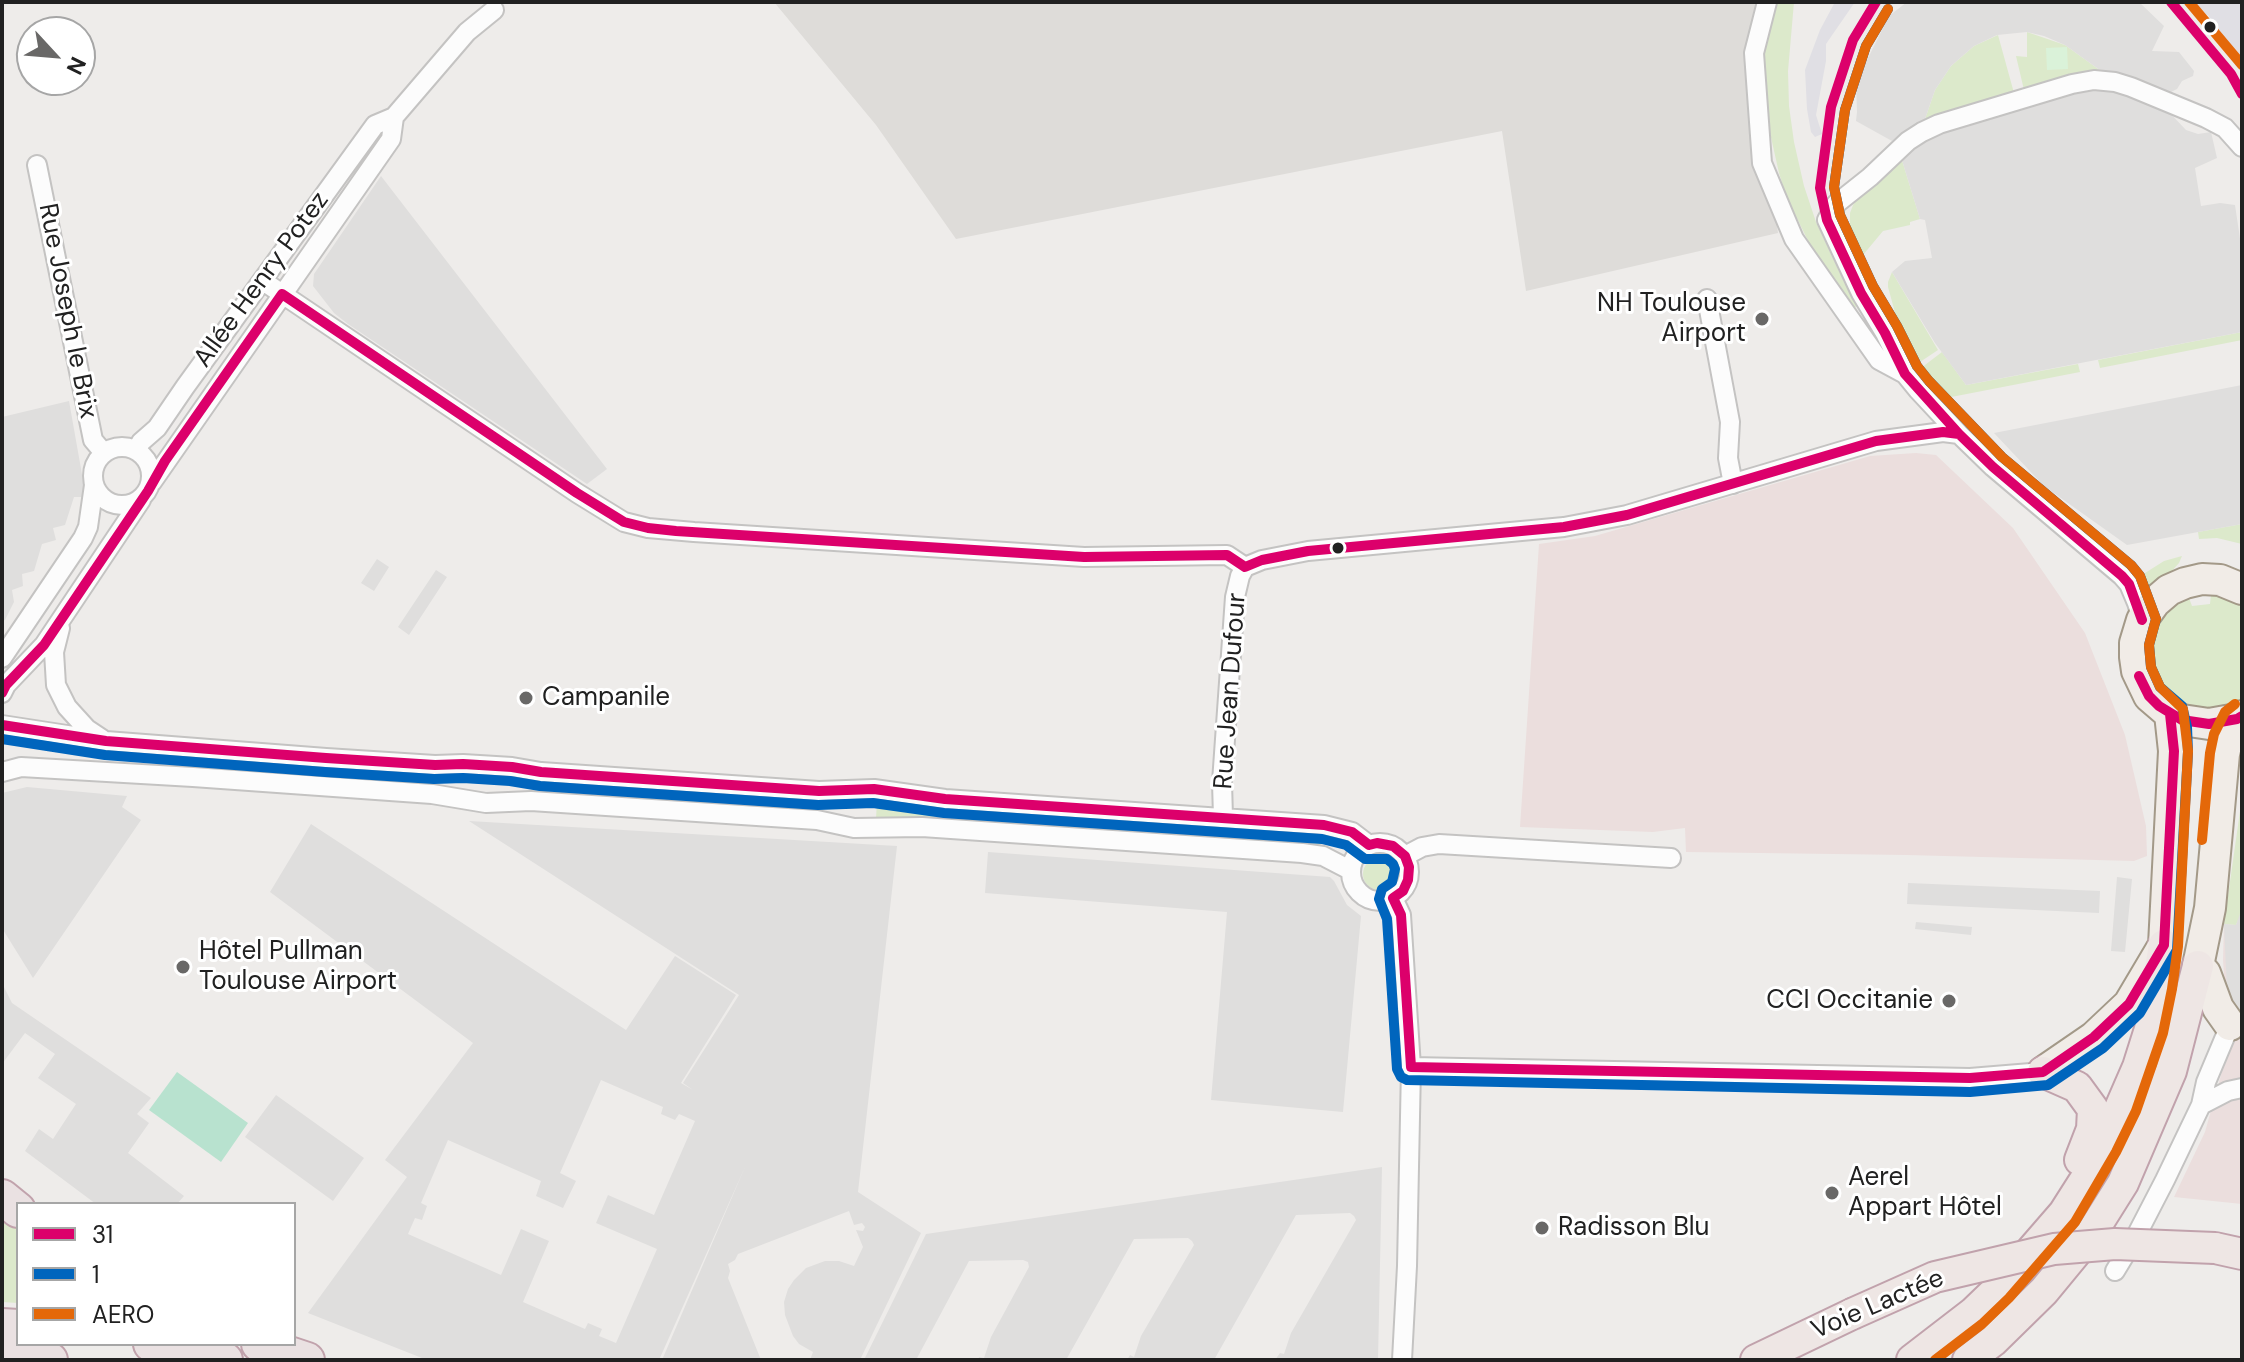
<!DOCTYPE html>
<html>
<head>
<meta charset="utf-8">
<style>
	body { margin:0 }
	#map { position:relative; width:2244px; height:1362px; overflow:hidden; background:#eeecea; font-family:"DM Sans",sans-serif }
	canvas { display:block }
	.frame { position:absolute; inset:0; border:4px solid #212121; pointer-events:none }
	.legend { position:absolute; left:16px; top:1202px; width:280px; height:144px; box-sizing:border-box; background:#fff; border:2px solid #a6a6a6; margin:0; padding:10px 14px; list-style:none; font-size:24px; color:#212121 }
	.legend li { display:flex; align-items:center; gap:16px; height:40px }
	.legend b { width:40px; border:2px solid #a6a6a6 }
	.north { position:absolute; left:16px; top:16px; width:80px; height:80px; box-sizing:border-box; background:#fff; border:2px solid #a6a6a6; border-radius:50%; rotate:116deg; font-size:22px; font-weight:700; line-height:32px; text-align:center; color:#212121 }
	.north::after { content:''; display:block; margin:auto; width:28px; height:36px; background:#696867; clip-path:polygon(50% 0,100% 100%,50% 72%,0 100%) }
</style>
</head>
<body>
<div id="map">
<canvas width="2244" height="1362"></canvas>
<div class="frame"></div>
<ul class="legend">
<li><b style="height:10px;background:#dc006b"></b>31</li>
<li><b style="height:10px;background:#0065bd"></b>1</li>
<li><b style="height:10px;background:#e46809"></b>AERO</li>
</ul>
<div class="north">N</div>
</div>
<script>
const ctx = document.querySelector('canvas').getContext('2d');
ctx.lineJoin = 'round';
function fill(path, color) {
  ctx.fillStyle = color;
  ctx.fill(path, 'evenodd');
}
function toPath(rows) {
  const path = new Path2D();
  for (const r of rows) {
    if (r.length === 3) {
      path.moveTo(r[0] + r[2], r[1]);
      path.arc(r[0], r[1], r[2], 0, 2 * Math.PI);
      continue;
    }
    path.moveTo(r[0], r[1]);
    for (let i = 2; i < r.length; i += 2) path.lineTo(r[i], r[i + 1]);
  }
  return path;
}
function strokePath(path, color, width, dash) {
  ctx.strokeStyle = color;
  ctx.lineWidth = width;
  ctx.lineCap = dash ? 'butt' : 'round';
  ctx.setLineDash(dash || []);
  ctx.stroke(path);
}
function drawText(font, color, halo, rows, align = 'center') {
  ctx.font = font + ' "DM Sans",sans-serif';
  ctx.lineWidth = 6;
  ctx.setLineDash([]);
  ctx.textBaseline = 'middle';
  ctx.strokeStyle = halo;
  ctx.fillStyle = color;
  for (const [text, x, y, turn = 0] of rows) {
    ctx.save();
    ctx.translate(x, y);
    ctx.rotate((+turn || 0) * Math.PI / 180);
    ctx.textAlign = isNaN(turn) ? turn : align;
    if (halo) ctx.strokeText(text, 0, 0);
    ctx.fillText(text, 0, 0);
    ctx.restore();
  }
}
fill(toPath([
	[1916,453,1936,455,2013,528,2085,633,2125,735,2146,826,2147,856,2134,861,1907,855,1686,852,1685,828,1653,832,1520,827,1539,544,1595,536,1870,456],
	[2242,911,2242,1204,2174,1197,2205,1132,2237,1018,2225,988,2223,960,2224,924,2236,925]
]), '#ebdedd');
fill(toPath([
	[774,2,1762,2,1751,27,1778,233,1526,291,1502,131,956,239,876,125]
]), '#dedcd9');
fill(toPath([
	[1773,2,1794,2,1788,71,1789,106,1794,142,1804,186,1816,222,1844,282,1858,305,1850,312,1818,261,1786,196,1779,173,1768,124,1763,78,1763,49],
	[2027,32,2065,45,2101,71,2077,73,2024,90,2016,56,2027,57],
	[1998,35,2014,93,1925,119,1935,90,1951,66,1974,46],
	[1901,157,1920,219,1910,222,1910,225,1883,231,1863,255,1860,255,1850,227,1850,213,1853,205,1864,190],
	[1892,272,1938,350,1914,366,1907,356,1888,287,1888,282],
	[2242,332,2242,340,2100,368,2098,360],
	[1942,352,1966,385,2078,364,2080,372,1941,399,1930,387,1933,383,1921,368],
	[2242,524,2242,544,2217,538,2199,539,2198,532],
	[2182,556,2179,563,2170,573,2156,580,2146,590,2143,590,2138,579,2145,573,2164,561],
	[2211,595,2225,596,2242,606,2242,698,2234,704,2212,711,2189,708,2169,697,2155,679,2149,657,2152,634,2163,614,2175,604,2189,598,2192,606,2210,604],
	[2242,797,2242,911,2236,925,2224,924],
	[877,801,1002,808,1331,831,1317,849,901,818,876,819],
	[1379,874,16],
	[2,1209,18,1224,18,1303,2,1302]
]), '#dce9cb');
fill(toPath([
	[2067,47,2068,69,2047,70,2046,48]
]), '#daf2d9');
fill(toPath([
	[177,1072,248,1123,221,1162,149,1110]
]), '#b8e2cf');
fill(toPath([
	[1907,2,2139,2,2164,26,2152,51,2179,52,2194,71,2193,76,2182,81,2177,89,2167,94,2115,72,2101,71,2065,45,2044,36,2027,32,1997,35,1974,46,1951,66,1935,90,1925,119,1892,141,1856,121,1857,112,1856,82,1889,16],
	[2105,89,2142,99,2167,110,2186,130,2198,134,2211,132,2217,158,2195,168,2201,206,2220,203,2235,205,2242,252,2242,332,1966,385,1935,343,1892,272,1905,261,1932,258,1925,220,1920,219,1901,157,1926,139,1964,124,2072,93],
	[381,176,607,469,587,484,348,324,334,313,313,286,314,274],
	[2242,385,2242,524,2127,545,2044,486,1994,433],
	[69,401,86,497,74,497,65,525,53,528,56,540,42,544,34,571,22,574,23,586,12,590,14,602,5,620,2,621,2,417],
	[377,559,389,567,374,591,361,583],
	[436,570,447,577,409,635,398,627],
	[27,787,127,796,122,807,141,820,33,978,2,928,2,793],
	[469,821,897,846,858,1192,921,1233,860,1360,810,1360,813,1352,799,1344,793,1336,785,1315,784,1302,788,1289,794,1280,806,1268,825,1261,839,1261,854,1266,863,1247,856,1230,863,1231,865,1227,862,1223,854,1225,849,1211,738,1254,735,1260,728,1264,730,1271,728,1278,761,1360,662,1360,745,1167,659,1360,427,1360,308,1313,407,1177,385,1160,473,1043,270,892,311,824,626,1030,675,956,736,995,681,1083,693,1090,683,1083,739,995],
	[601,1080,663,1107,661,1114,675,1120,679,1114,695,1121,654,1215,608,1195,596,1223,657,1249,616,1343,599,1336,602,1329,588,1323,585,1329,523,1302,549,1241,521,1229,501,1275,408,1234,415,1218,422,1220,427,1206,421,1203,448,1140,541,1181,536,1196,563,1208,576,1181,560,1173],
	[988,852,1330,877,1334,881,1347,905,1361,916,1343,1112,1211,1100,1227,912,985,893],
	[2117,877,2132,879,2125,952,2111,951],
	[1908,883,2100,891,2099,913,1907,904],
	[2241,911,2242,911,2242,1017,2227,991,2224,924,2236,925],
	[1916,922,1972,927,1971,935,1915,929],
	[2,983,12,1003,151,1098,137,1114,149,1123,128,1153,184,1196,177,1204,96,1204,25,1151,39,1129,53,1139,76,1104,38,1078,55,1054,25,1033,2,1064],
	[276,1095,364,1158,333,1201,245,1137],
	[1382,1167,1378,1360,1275,1360,1280,1353,1284,1354,1291,1333,1356,1220,1354,1216,1350,1213,1296,1215,1214,1360,1127,1360,1130,1355,1134,1357,1141,1336,1194,1245,1192,1241,1188,1238,1134,1239,1066,1360,978,1360,979,1357,984,1358,991,1337,1029,1267,1028,1262,1023,1260,969,1261,916,1360,864,1360,926,1234]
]), '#dfdedd');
fill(toPath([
	[1835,2,1855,2,1826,44,1826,61,1816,115,1822,134,1815,137,1811,132,1807,109,1805,70,1820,30],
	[2188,2,2242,2,2242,65,2235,62,2208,15,2196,12]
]), '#e0dfe4');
const minor = toPath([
	[1767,2,1754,53,1762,163,1794,239,1879,360,1905,374],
	[37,165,93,440,104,453],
	[263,281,577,493,624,522,648,528,694,532,1084,557,1227,555,1245,567],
	[1707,299,1730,422,1728,458,1733,484],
	[122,476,29],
	[137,450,141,442,157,428,185,387,375,125,394,117,467,32,494,10],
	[152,482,391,139,394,117],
	[1245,567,1262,560,1308,551,1564,527,1627,515,1876,441,1943,432,1959,434],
	[2142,620,2137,603,2129,584,2122,576,1993,467,1959,434,1918,390,1905,374,1885,333,1861,293,1827,220,1836,204,1870,177,1908,141,1922,132,1939,124,2072,84,2094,80,2115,82,2131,87,2206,118,2225,128,2242,147],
	[60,628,54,652,56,685,67,707,87,729,102,739],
	[2,658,83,538,88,527,94,485],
	[2,693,6,685,44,645,141,500],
	[2,725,106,741,326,758,435,765,463,764,512,767,541,772,819,791,874,789,945,799,1324,825,1352,832,1369,845],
	[2,772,21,767,193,777,432,794,486,803,531,801,817,820,854,828,922,827,1302,853,1323,856,1350,870],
	[1223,817,1222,782,1235,597,1240,576,1245,567],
	[1380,872,29],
	[1405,856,1422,847,1439,844,1671,858],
	[1393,898,1401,915,1411,1067,1407,1266,1402,1360],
	[1411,1067,1970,1078,2043,1072],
	[2201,1105,2206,1082,2230,1025],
	[2115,1271,2135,1238,2165,1180,2201,1105,2228,1091,2242,1088]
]);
const primary = toPath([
	[2242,589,2220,580,2202,579,2185,583,2169,590,2155,602,2142,620,2135,643,2135,657,2137,671,2149,696,2170,714,2182,720,2209,724,2237,719,2242,716],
	[2230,1025,2218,1008,2205,973,2198,966,2210,908,2224,754,2228,737,2237,719],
	[2043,1072,2094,1037,2129,1004,2164,945,2174,751,2170,714]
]);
const trunk = toPath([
	[2043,1072,2077,1087,2093,1109,2092,1129,2080,1160],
	[2215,1248,2242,1254],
	[1756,1360,1852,1314],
	[1912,1360,1973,1313,1999,1288,2064,1213,2085,1180,2104,1145,2138,1067,2150,1029,2164,945],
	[1968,1360,1993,1341,2044,1291,2091,1234,2123,1183,2171,1071,2198,966]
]);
const motorway = toPath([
	[2,1197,18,1210],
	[2,1326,18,1327],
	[151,1344,225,1360],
	[259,1344,307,1360],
	[2,1356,50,1360]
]);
strokePath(minor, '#c4c3c2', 22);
strokePath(primary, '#a39988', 34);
strokePath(trunk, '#c1a2ac', 34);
strokePath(motorway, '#c1a2ac', 38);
strokePath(minor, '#fcfcfc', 18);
strokePath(primary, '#f1ece7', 30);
strokePath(trunk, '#eee6e4', 30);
strokePath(motorway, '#eae1e2', 34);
const trunkBridge = toPath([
	[1852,1314,1935,1277,2054,1249,2115,1244,2215,1248]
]);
strokePath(trunkBridge, '#c1a2ac', 34, []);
strokePath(trunkBridge, '#eee6e4', 30);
strokePath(toPath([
	[1876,2,1853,40,1831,107,1820,188,1827,220,1861,293,1885,333,1905,374,1959,434,1993,467,2122,576,2129,584,2142,620],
	[2171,2,2231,74,2242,94],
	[2139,676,2149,696,2159,706,2182,720,2209,724,2237,719,2242,716],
	[2,693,6,685,44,645,148,491,165,461,282,294,577,493,624,522,648,528,676,531,1084,557,1227,555,1245,567,1262,560,1308,551,1564,527,1627,515,1876,441,1943,432,1959,434],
	[2,725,106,741,326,758,435,765,463,764,512,767,541,772,819,791,874,789,945,799,1324,825,1352,832,1369,845,1377,843,1393,846,1405,856,1409,867,1408,880,1403,891,1393,898,1401,915,1411,1067,1970,1078,2043,1072,2094,1037,2129,1004,2164,945,2174,751,2170,714]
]), '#dc006b', 10);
strokePath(toPath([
	[2,739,105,755,325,772,434,779,463,778,510,781,540,786,818,805,873,803,944,813,1322,839,1346,845,1365,859,1387,859,1393,864,1395,869,1392,882,1382,889,1379,899,1387,919,1397,1069,1401,1077,1407,1080,1970,1092,2048,1085,2103,1048,2140,1013,2177,950,2188,752,2187,727,2182,706,2160,687,2151,667,2149,645,2156,619,2140,576,2131,565,2002,457,1929,381,1917,366,1897,326,1873,286,1840,215,1834,187,1845,110,1866,46,1888,9]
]), '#0065bd', 10);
strokePath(toPath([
	[2189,2,2242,65],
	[1888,9,1866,46,1845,110,1834,187,1840,215,1873,286,1897,326,1917,366,1929,381,2002,457,2131,565,2140,576,2156,619,2149,645,2151,667,2160,687,2183,709,2188,751,2178,946,2172,989,2163,1033,2136,1111,2116,1152,2075,1222,2009,1298,1982,1324,1935,1360],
	[2202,840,2210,753,2214,734,2225,712,2235,704]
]), '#e46809', 10);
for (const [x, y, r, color] of [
	[2210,27,7,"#212121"],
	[1762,319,8,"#696867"],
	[1338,548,7,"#212121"],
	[526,698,8,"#696867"],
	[183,967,8,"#696867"],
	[1949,1001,8,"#696867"],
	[1832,1193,8,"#696867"],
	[1542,1228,8,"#696867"]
]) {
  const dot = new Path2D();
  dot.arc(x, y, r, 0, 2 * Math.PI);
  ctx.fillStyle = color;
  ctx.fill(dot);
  strokePath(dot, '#fff', 3);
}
drawText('26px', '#212121', '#fff', [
	["Allée Henry Potez",262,280,-54],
	["Rue Joseph le Brix",67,311,79],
	["Rue Jean Dufour",1231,691,-86],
	["Voie Lactée",1878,1305,-23]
]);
drawText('26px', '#212121', '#fff', [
	["NH Toulouse",1746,304,"right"],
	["Airport",1746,334,"right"],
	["Campanile",542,698],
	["Hôtel Pullman",199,952],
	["Toulouse Airport",199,982],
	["CCI Occitanie",1933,1001,"right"],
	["Aerel",1848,1178],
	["Appart Hôtel",1848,1208],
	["Radisson Blu",1558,1228]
], 'left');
</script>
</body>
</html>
